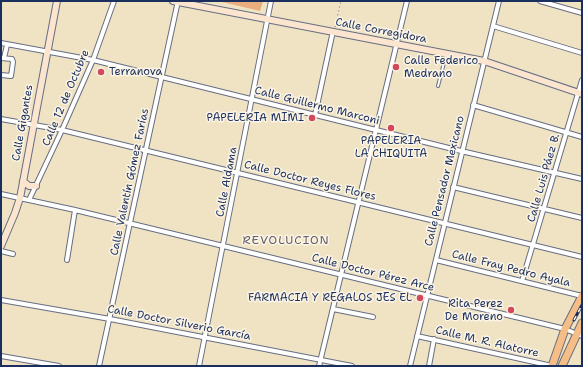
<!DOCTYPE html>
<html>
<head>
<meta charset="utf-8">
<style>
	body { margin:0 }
	#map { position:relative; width:583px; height:367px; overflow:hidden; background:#f0e3c4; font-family:"Shantell Sans",sans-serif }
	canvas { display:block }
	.frame { position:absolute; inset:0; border:2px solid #1b2f5e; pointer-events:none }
</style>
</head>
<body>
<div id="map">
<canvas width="583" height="367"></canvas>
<div class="frame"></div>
</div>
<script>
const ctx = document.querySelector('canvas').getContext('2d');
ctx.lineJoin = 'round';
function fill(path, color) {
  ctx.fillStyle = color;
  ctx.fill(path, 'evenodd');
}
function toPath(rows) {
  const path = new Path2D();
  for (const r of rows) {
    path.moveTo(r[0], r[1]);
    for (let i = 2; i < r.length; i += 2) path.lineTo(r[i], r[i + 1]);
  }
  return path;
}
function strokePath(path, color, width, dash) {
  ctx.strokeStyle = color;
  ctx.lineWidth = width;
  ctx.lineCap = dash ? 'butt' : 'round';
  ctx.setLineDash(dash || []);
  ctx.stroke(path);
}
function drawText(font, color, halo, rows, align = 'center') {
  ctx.font = font + ' "Shantell Sans",sans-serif';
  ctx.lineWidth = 3;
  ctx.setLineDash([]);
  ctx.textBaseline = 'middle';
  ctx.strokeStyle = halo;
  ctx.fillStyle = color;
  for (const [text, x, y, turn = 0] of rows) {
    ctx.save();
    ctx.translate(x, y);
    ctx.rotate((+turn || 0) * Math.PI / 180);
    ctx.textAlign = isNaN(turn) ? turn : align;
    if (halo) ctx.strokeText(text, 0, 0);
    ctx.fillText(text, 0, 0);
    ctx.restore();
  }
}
fill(toPath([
	[218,1,263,1,260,11]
]), '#eaad7e');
const lane = toPath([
	[438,86,446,55]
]);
const street = toPath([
	[540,1,582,13],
	[493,26,582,53],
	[1,43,93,60,461,151,582,179],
	[1,58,12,59,13,62,11,76,1,75],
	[4,58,7,45],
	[473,105,582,137],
	[315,115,333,31],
	[1,119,62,130,582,257],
	[453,187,582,218],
	[1,194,75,210,565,329,582,336],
	[29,200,62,130,93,60,114,1],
	[1,251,13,254],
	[67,260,75,210],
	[436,260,582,296],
	[522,281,582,80],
	[1,300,110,319,352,366],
	[333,309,373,317],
	[417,336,552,366],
	[1,356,59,366],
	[99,366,178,1],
	[199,366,271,1],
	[319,366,407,1],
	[410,366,499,1],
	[429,366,434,339]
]);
const secondary = toPath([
	[173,1,484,61,582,94],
	[23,181,29,186,36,186],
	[1,246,15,213,20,198,57,1]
]);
const primary = toPath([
	[552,366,565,329,582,296],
	[562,366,582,323]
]);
strokePath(lane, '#666e82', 4);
strokePath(street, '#666e82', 6);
strokePath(secondary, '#666e82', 8);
strokePath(primary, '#666e82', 9);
strokePath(toPath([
	[365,1,367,1],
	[335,27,341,1]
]), '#666e82', 1, [1, 3]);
strokePath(lane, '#fff', 2);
strokePath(street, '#fff', 4);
strokePath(secondary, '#fbe5cf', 6);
strokePath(primary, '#f6be86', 7);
const rail = toPath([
	[574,320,582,305]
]);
strokePath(rail, '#1b2f5e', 3);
strokePath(rail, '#fcf5e5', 1.5, [4.5]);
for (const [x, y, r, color] of [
	[396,67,4,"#d1495b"],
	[101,72,4,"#d1495b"],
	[312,118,4,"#d1495b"],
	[391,128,4,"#d1495b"],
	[420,298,4,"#d1495b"],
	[511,310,4,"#d1495b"]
]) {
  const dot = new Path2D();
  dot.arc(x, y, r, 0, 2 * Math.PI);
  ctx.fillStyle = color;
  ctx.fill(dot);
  strokePath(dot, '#fcf5e5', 1.5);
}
drawText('11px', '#1b2f5e', '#fcf5e5', [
	["Calle Corregidora",381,31,11],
	["Calle 12 de Octubre",66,98,-67],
	["Calle Guillermo Marconi",317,106,14],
	["Calle Gigantes",23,123,-80],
	["Calle Luis Páez B.",544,178,-74],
	["Calle Doctor Reyes Flores",310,181,14],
	["Calle Pensador Mexicano",445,181,-76],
	["Calle Valentín Gómez Farías",130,182,-78],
	["Calle Aldama",227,182,-79],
	["Calle Fray Pedro Ayala",511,269,14],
	["Calle Doctor Pérez Arce",373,273,14],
	["Calle Doctor Silverio García",179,323,11],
	["Calle M. R. Alatorre",487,342,13]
]);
drawText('11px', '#1b2f5e', '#fcf5e5', [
	["Calle Federico",404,61,"left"],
	["Medrano",404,74,"left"],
	["Terranova",109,72,"left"],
	["PAPELERIA MIMI",304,118],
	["PAPELERIA",391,141,"center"],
	["LA CHIQUITA",391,154,"center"],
	["FARMACIA Y REGALOS JES EL",412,298],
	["Rita Perez",503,304],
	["De Moreno",503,317]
], 'right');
ctx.letterSpacing = '1px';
drawText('12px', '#635b69', '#fcf5e5', [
	["REVOLUCION",286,241]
]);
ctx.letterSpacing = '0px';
</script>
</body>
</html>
